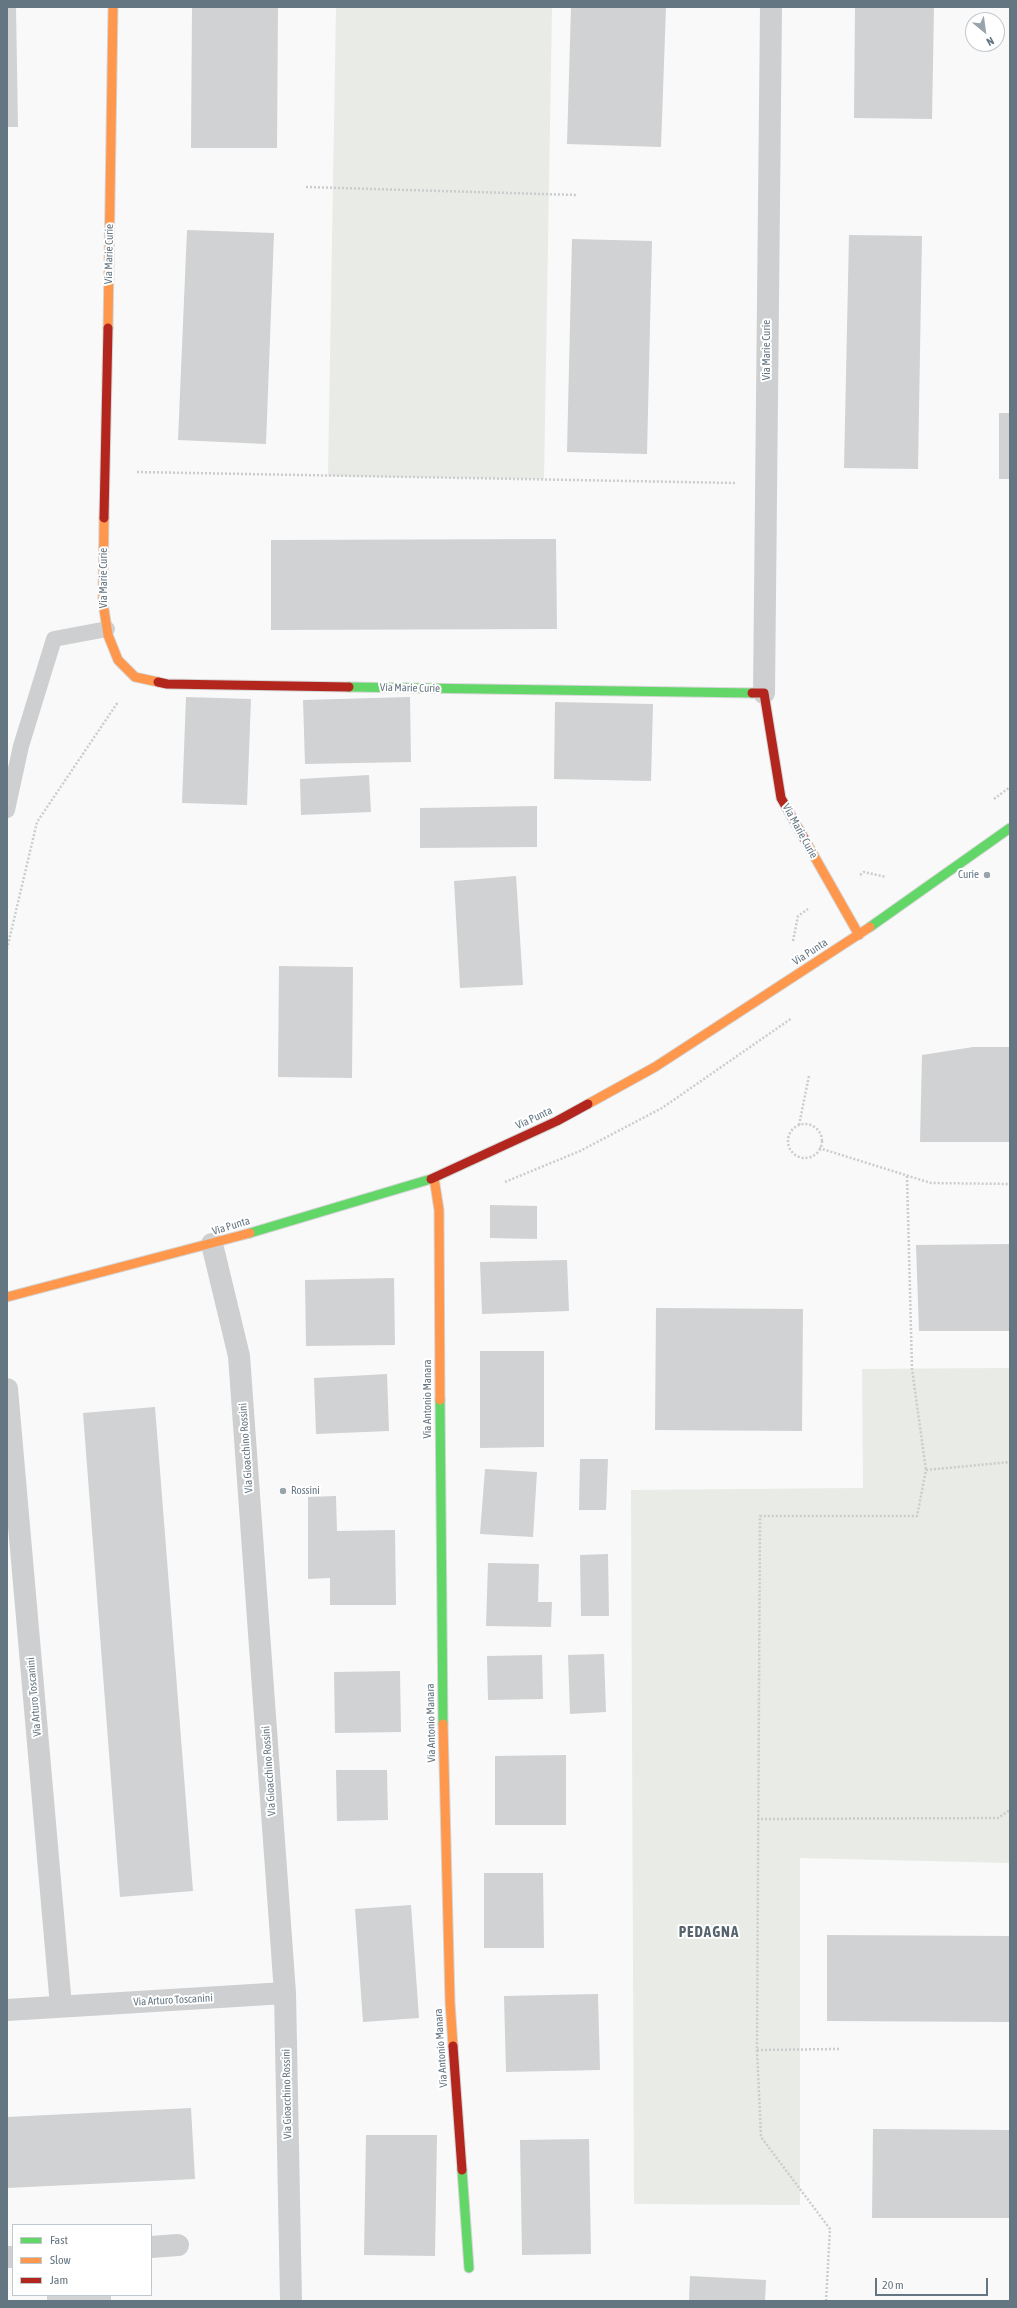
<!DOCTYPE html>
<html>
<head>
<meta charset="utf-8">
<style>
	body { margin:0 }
	#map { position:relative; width:1017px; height:2308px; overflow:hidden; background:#f9f9f9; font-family:"Asap Condensed",sans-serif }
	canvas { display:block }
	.frame { position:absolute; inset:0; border:8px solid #657683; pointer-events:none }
	.legend { position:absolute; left:12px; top:2224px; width:140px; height:72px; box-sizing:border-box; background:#fff; border:1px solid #c1c8cd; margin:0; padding:5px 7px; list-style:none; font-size:12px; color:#657683 }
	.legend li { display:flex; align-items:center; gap:8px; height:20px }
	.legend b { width:20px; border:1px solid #c1c8cd }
	.north { position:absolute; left:965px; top:12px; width:40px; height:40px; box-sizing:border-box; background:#fff; border:1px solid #c1c8cd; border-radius:50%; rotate:151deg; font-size:11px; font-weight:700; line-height:16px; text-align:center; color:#657683 }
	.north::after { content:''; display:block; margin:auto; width:14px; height:18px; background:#99a4ac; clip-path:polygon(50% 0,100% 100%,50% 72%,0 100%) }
	.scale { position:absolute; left:875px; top:2278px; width:113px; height:18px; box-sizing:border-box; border:2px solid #657683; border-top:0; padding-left:5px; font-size:12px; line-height:14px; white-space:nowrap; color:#657683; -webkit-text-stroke:3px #fff; paint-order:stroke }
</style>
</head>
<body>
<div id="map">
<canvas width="1017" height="2308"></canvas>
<div class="frame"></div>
<ul class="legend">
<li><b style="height:5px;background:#63d668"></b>Fast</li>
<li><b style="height:5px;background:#ff974d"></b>Slow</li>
<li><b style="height:5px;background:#b3261e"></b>Jam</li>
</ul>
<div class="north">N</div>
<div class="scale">20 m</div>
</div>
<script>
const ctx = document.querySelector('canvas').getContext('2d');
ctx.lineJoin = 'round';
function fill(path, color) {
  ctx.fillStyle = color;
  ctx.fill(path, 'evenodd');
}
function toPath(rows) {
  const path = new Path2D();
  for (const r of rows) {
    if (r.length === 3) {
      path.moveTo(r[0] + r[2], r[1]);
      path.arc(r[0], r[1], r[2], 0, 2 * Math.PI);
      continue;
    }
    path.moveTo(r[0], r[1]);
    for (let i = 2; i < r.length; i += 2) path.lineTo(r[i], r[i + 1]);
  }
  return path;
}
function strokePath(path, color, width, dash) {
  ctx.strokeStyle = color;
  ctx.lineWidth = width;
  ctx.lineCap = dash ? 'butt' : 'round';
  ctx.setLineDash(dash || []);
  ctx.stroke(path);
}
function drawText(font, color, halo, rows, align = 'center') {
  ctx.font = font + ' "Asap Condensed",sans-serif';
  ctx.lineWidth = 4;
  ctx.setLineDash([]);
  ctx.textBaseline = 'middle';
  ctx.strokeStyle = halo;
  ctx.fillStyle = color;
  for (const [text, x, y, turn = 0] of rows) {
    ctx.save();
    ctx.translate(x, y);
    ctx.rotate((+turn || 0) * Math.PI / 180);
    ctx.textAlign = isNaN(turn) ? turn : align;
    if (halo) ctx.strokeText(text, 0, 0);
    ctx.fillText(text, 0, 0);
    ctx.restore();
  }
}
fill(toPath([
	[336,7,552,7,544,479,328,476],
	[1010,1368,1010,1863,800,1858,800,2205,634,2204,631,1490,863,1488,862,1369]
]), '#e8ebe6');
fill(toPath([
	[7,7,16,7,18,127,7,127],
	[192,7,278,7,277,148,191,148],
	[571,7,666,7,661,147,567,144],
	[855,7,934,7,932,119,854,118],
	[187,230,274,233,266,444,178,440],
	[849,235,922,236,918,469,844,468],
	[572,239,652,241,647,454,567,452],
	[999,413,1010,413,1010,479,999,479],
	[556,539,557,629,271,630,271,540],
	[186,697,251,699,247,805,182,803],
	[410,697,411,762,305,764,303,700],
	[555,702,653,704,651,781,554,779],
	[369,775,371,812,301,815,300,779],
	[537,806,537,847,420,848,420,808],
	[516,876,523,985,460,988,454,881],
	[279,966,353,967,352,1078,278,1077],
	[973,1047,1010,1047,1010,1142,920,1142,922,1055],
	[490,1205,537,1206,537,1239,490,1238],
	[1010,1244,1010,1331,919,1331,916,1245],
	[567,1260,569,1311,482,1314,480,1262],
	[394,1278,395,1345,306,1346,305,1280],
	[656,1308,803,1309,802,1431,655,1430],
	[480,1351,544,1351,544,1447,480,1448],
	[387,1374,389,1431,316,1434,314,1378],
	[155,1407,193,1891,120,1897,83,1413],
	[580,1459,608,1459,606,1510,579,1510],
	[485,1469,537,1472,533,1537,480,1534],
	[336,1496,337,1531,395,1530,396,1605,330,1605,330,1578,308,1579,308,1497],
	[608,1554,609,1616,581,1616,580,1555],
	[488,1563,539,1564,538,1602,552,1602,551,1627,486,1626],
	[604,1654,606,1712,570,1714,568,1655],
	[542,1655,543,1699,488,1700,487,1656],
	[400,1671,401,1732,335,1733,334,1672],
	[566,1755,566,1825,495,1825,495,1756],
	[336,1770,387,1770,388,1820,337,1821],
	[484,1873,543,1873,544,1948,484,1948],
	[411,1905,419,2018,363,2022,355,1909],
	[827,1935,1010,1936,1010,2022,827,2021],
	[598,1994,600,2070,506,2072,504,1996],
	[191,2108,195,2179,7,2188,7,2117],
	[873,2129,1010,2130,1010,2218,872,2218],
	[366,2135,437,2135,435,2256,364,2255],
	[589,2139,591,2254,522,2255,520,2140],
	[690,2276,766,2280,765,2301,689,2301],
	[47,2295,111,2295,111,2301,47,2301]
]), '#d0d2d3');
const fast = toPath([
	[349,687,752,693],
	[870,927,1010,828],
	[250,1233,431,1179],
	[440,1400,443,1724],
	[462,2170,469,2268]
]);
const slow = toPath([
	[108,328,113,7],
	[104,518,103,603,108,635,118,660,135,677,158,682],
	[805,840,859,935],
	[588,1104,655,1067,870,927],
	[434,1178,439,1210,440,1400],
	[7,1297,250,1233],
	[443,1724,450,2002,453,2046]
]);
const jam = toPath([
	[104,518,108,328],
	[158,682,167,684,349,687],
	[752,693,764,693,781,798,805,840],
	[431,1179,557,1121,588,1104],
	[453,2046,462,2170]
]);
strokePath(fast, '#d5d6d7', 11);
strokePath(slow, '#d5d6d7', 11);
strokePath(jam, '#d5d6d7', 11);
strokePath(toPath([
	[306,187,577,195],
	[137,472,736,483],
	[994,799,1010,787],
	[860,875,864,872,886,877],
	[793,941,798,916,808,909],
	[7,949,37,822,118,702],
	[805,1141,17],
	[799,1125,809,1076],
	[819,1148,931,1183,1010,1184],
	[907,1176,912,1369,926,1470],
	[505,1182,580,1151,662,1108,792,1018],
	[757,1819,998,1818,1010,1810],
	[757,2050,839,2049],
	[826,2301,830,2229,761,2137,757,2050,760,1516,917,1516,926,1470,1010,1462]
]), '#cbcccd', 2.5, [2, 2]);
strokePath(toPath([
	[7,810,21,746,54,639,107,629]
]), '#cecfd0', 16);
strokePath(toPath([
	[764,693,771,7],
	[212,1244,239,1356,285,1993,291,2301],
	[7,1389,61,2006],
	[7,2010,285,1993],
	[151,2247,178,2245],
	[7,2257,13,2257]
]), '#cecfd0', 22);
strokePath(fast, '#63d668', 9);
strokePath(slow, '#ff974d', 9);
strokePath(jam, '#b3261e', 9);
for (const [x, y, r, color] of [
	[987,875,4,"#99a4ac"],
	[283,1491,4,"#99a4ac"]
]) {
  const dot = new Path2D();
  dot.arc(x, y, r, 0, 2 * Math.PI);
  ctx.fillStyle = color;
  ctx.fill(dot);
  strokePath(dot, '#fff', 1.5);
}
drawText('11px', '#657683', '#fff', [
	["Via Marie Curie",109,254,-89],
	["Via Marie Curie",767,350,-90],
	["Via Marie Curie",104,578,-90],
	["Via Marie Curie",410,688,1],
	["Via Marie Curie",800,831,61],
	["Via Punta",810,952,-33],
	["Via Punta",534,1118,-25],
	["Via Punta",231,1226,-17],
	["Via Antonio Manara",428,1399,-90],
	["Via Gioacchino Rossini",246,1448,-94],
	["Via Arturo Toscanini",34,1697,-95],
	["Via Antonio Manara",431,1723,-91],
	["Via Gioacchino Rossini",269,1771,-94],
	["Via Arturo Toscanini",173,2000,-3],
	["Via Antonio Manara",441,2048,-94],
	["Via Gioacchino Rossini",287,2094,-91]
]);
drawText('11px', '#657683', '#fff', [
	["Curie",979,875],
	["Rossini",291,1491,"left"]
], 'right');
ctx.letterSpacing = '1px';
drawText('bold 15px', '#57646e', '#fff', [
	["PEDAGNA",709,1932]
]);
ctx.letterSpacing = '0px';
</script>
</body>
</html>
